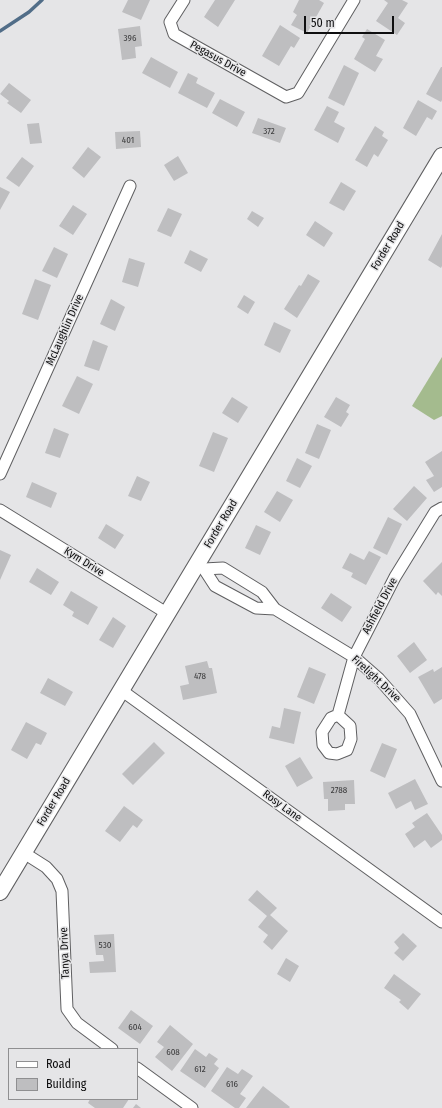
<!DOCTYPE html>
<html>
<head>
<meta charset="utf-8">
<style>
	body { margin:0 }
	#map { position:relative; width:442px; height:1108px; overflow:hidden; background:#e5e5e7; font-family:"Fira Sans Condensed",sans-serif }
	canvas { display:block }
	.legend { position:absolute; left:8px; top:1048px; width:130px; height:52px; box-sizing:border-box; background:#e5e5e7; border:1px solid #8f8f91; margin:0; padding:5px 7px; list-style:none; font-size:12px; color:#0e0e0f }
	.legend li { display:flex; align-items:center; gap:8px; height:20px }
	.legend b { width:20px; border:1px solid #8f8f91 }
	.scale { position:absolute; left:304px; top:16px; width:90px; height:18px; box-sizing:border-box; border:2px solid #0e0e0f; border-top:0; padding-left:5px; font-size:12px; line-height:14px; white-space:nowrap; color:#0e0e0f; -webkit-text-stroke:3px #e5e5e7; paint-order:stroke }
</style>
</head>
<body>
<div id="map">
<canvas width="442" height="1108"></canvas>
<ul class="legend">
<li><b style="height:5px;background:#fff"></b>Road</li>
<li><b style="height:11px;background:#bebec0"></b>Building</li>
</ul>
<div class="scale">50 m</div>
</div>
<script>
const ctx = document.querySelector('canvas').getContext('2d');
ctx.lineJoin = 'round';
function fill(path, color) {
  ctx.fillStyle = color;
  ctx.fill(path, 'evenodd');
}
function toPath(rows) {
  const path = new Path2D();
  for (const r of rows) {
    path.moveTo(r[0], r[1]);
    for (let i = 2; i < r.length; i += 2) path.lineTo(r[i], r[i + 1]);
  }
  return path;
}
function strokePath(path, color, width, dash) {
  ctx.strokeStyle = color;
  ctx.lineWidth = width;
  ctx.lineCap = dash ? 'butt' : 'round';
  ctx.setLineDash(dash || []);
  ctx.stroke(path);
}
function drawText(font, color, halo, rows, align = 'center') {
  ctx.font = font + ' "Fira Sans Condensed",sans-serif';
  ctx.lineWidth = 3;
  ctx.setLineDash([]);
  ctx.textBaseline = 'middle';
  ctx.strokeStyle = halo;
  ctx.fillStyle = color;
  for (const [text, x, y, turn = 0] of rows) {
    ctx.save();
    ctx.translate(x, y);
    ctx.rotate((+turn || 0) * Math.PI / 180);
    ctx.textAlign = isNaN(turn) ? turn : align;
    if (halo) ctx.strokeText(text, 0, 0);
    ctx.fillText(text, 0, 0);
    ctx.restore();
  }
}
fill(toPath([
	[442,357,442,416,434,420,412,406]
]), '#a4bb8e');
strokePath(toPath([
	[0,31,29,12,42,0]
]), '#516d88', 3.5);
fill(toPath([
	[128,0,150,0,141,20,122,12],
	[215,0,235,0,218,27,204,17],
	[299,0,319,0,324,3,307,33,291,25,297,15,293,12],
	[384,0,402,0,408,3,398,18,405,23,397,35,376,21,388,3],
	[280,25,300,38,294,48,291,46,279,66,262,56],
	[140,26,142,46,135,47,136,58,122,60,118,29],
	[367,29,385,40,376,56,383,59,375,72,354,59,365,39,362,37],
	[151,57,178,72,170,88,142,73],
	[344,65,359,73,344,106,328,98],
	[441,67,442,67,442,100,441,102,426,94],
	[188,73,198,78,196,83,215,93,207,108,178,93],
	[9,83,31,100,21,113,7,103,9,101,0,94],
	[220,99,245,112,237,127,212,113],
	[418,100,437,111,432,120,427,117,416,136,403,128],
	[327,106,339,112,334,122,345,128,338,143,314,130],
	[258,118,286,128,280,143,252,133],
	[39,123,42,143,30,144,27,124],
	[375,126,384,132,382,136,388,140,378,157,374,154,367,167,355,160],
	[140,131,141,147,116,149,115,132],
	[88,147,101,157,84,178,72,168],
	[178,156,188,173,174,181,164,165],
	[22,157,34,166,19,187,6,178],
	[341,182,356,191,344,211,329,203],
	[0,187,10,192,0,210],
	[73,205,87,214,73,235,59,226],
	[168,208,182,214,171,237,157,231],
	[252,211,264,218,258,227,247,219],
	[315,221,333,233,324,247,306,235],
	[442,234,442,266,441,268,428,260],
	[54,247,68,254,57,278,42,271],
	[190,250,208,259,201,272,184,263],
	[129,258,145,263,138,287,122,282],
	[308,274,320,281,297,318,284,309,299,285,301,286],
	[35,279,51,285,38,320,22,314],
	[244,295,255,302,248,314,237,307],
	[111,299,125,307,115,331,100,324],
	[274,322,291,330,280,353,264,345],
	[93,340,108,346,99,371,84,366],
	[77,376,93,384,79,414,62,406],
	[232,397,248,407,238,423,222,413],
	[336,397,350,405,346,412,349,414,341,427,324,417],
	[317,424,331,430,319,459,305,453],
	[54,428,69,434,60,458,45,453],
	[213,432,228,438,214,472,199,466],
	[442,451,442,487,434,492,426,480,434,476,425,462],
	[297,458,312,466,300,488,286,481],
	[137,476,150,482,141,501,128,496],
	[32,482,57,493,51,508,26,497],
	[414,486,427,498,407,521,393,509],
	[277,491,293,500,280,522,264,512],
	[388,517,402,524,387,555,373,548],
	[106,524,124,535,115,549,98,538],
	[256,525,271,532,260,555,245,548],
	[0,550,11,555,0,580],
	[369,551,381,557,366,585,351,577,353,573,342,568,350,553,364,560],
	[442,562,442,596,438,592,436,595,423,581],
	[37,568,59,582,51,595,29,582],
	[71,591,98,607,88,625,72,616,74,612,63,605],
	[331,593,352,607,342,622,321,608],
	[113,617,126,626,113,648,99,640],
	[414,642,427,660,410,673,397,656],
	[207,661,209,668,212,668,217,693,183,700,180,686,189,684,185,666],
	[309,667,326,674,314,704,297,697],
	[442,667,442,699,434,704,418,677,433,669,434,672],
	[48,678,73,692,65,706,40,693],
	[284,708,301,712,294,744,269,738,272,726,280,728],
	[26,722,47,733,41,745,36,743,27,759,11,750],
	[154,742,165,753,133,785,122,774],
	[382,743,397,749,385,778,370,771],
	[300,757,313,778,297,787,285,766],
	[415,779,428,804,415,810,411,801,396,809,388,793],
	[354,780,355,804,345,804,345,810,328,811,328,799,324,799,323,782],
	[124,806,143,820,137,828,133,825,120,842,105,831],
	[427,813,442,835,442,840,431,848,425,840,414,848,405,834,415,827,412,823],
	[257,890,277,908,270,915,288,931,272,950,263,942,268,935,258,927,267,916,248,900],
	[403,933,417,946,403,961,394,953,399,948,394,942],
	[114,934,116,972,90,973,89,962,104,961,103,955,96,955,94,935],
	[286,958,299,966,290,982,277,974],
	[394,974,421,994,408,1010,399,1002,401,1000,384,988],
	[131,1010,153,1026,140,1044,118,1028],
	[170,1025,193,1044,172,1071,155,1057,164,1047,157,1042],
	[195,1049,206,1057,209,1053,218,1059,214,1064,219,1068,205,1088,180,1071],
	[227,1067,238,1074,242,1069,253,1076,240,1094,246,1098,239,1108,235,1108,211,1091],
	[263,1086,290,1107,289,1108,246,1108],
	[90,1099,129,1099,123,1108,95,1108,88,1103],
	[136,1104,141,1108,133,1108]
]), '#bebec0');
const minor = toPath([
	[184,0,170,22,174,34,286,97,298,93,354,0],
	[0,474,130,186],
	[0,510,168,614],
	[196,565,204,569,223,568,262,592,275,609,354,657,379,679,410,714,442,781],
	[204,569,215,586,256,608,275,609],
	[121,690,442,922],
	[338,715,354,657,395,577,435,512,442,508],
	[338,715,350,726,351,739,347,750,337,754,329,753,323,745,322,732,331,718,338,715],
	[24,853,46,867,57,879,62,891,67,1009,77,1023,112,1049],
	[137,1068,192,1108]
]);
const secondary = toPath([
	[0,892,442,156]
]);
strokePath(minor, '#5f5f61', 13);
strokePath(secondary, '#5f5f61', 18);
strokePath(minor, '#fff', 11);
strokePath(secondary, '#fff', 16);
drawText('9px', '#3a3a3b', null, [
	["396",130,38],
	["372",269,131],
	["401",128,140],
	["478",200,676],
	["2788",339,790],
	["530",105,945],
	["604",135,1027],
	["608",173,1052],
	["612",200,1069],
	["616",232,1084]
]);
drawText('11px', '#0e0e0f', '#e5e5e7', [
	["Pegasus Drive",218,59,29],
	["Forder Road",388,246,-59],
	["McLaughlin Drive",65,330,-66],
	["Forder Road",221,524,-59],
	["Kym Drive",84,562,32],
	["Ashfield Drive",380,606,-62],
	["Firelight Drive",376,679,43],
	["Forder Road",54,802,-59],
	["Rosy Lane",282,806,36],
	["Tanya Drive",65,953,-92]
]);
</script>
</body>
</html>
